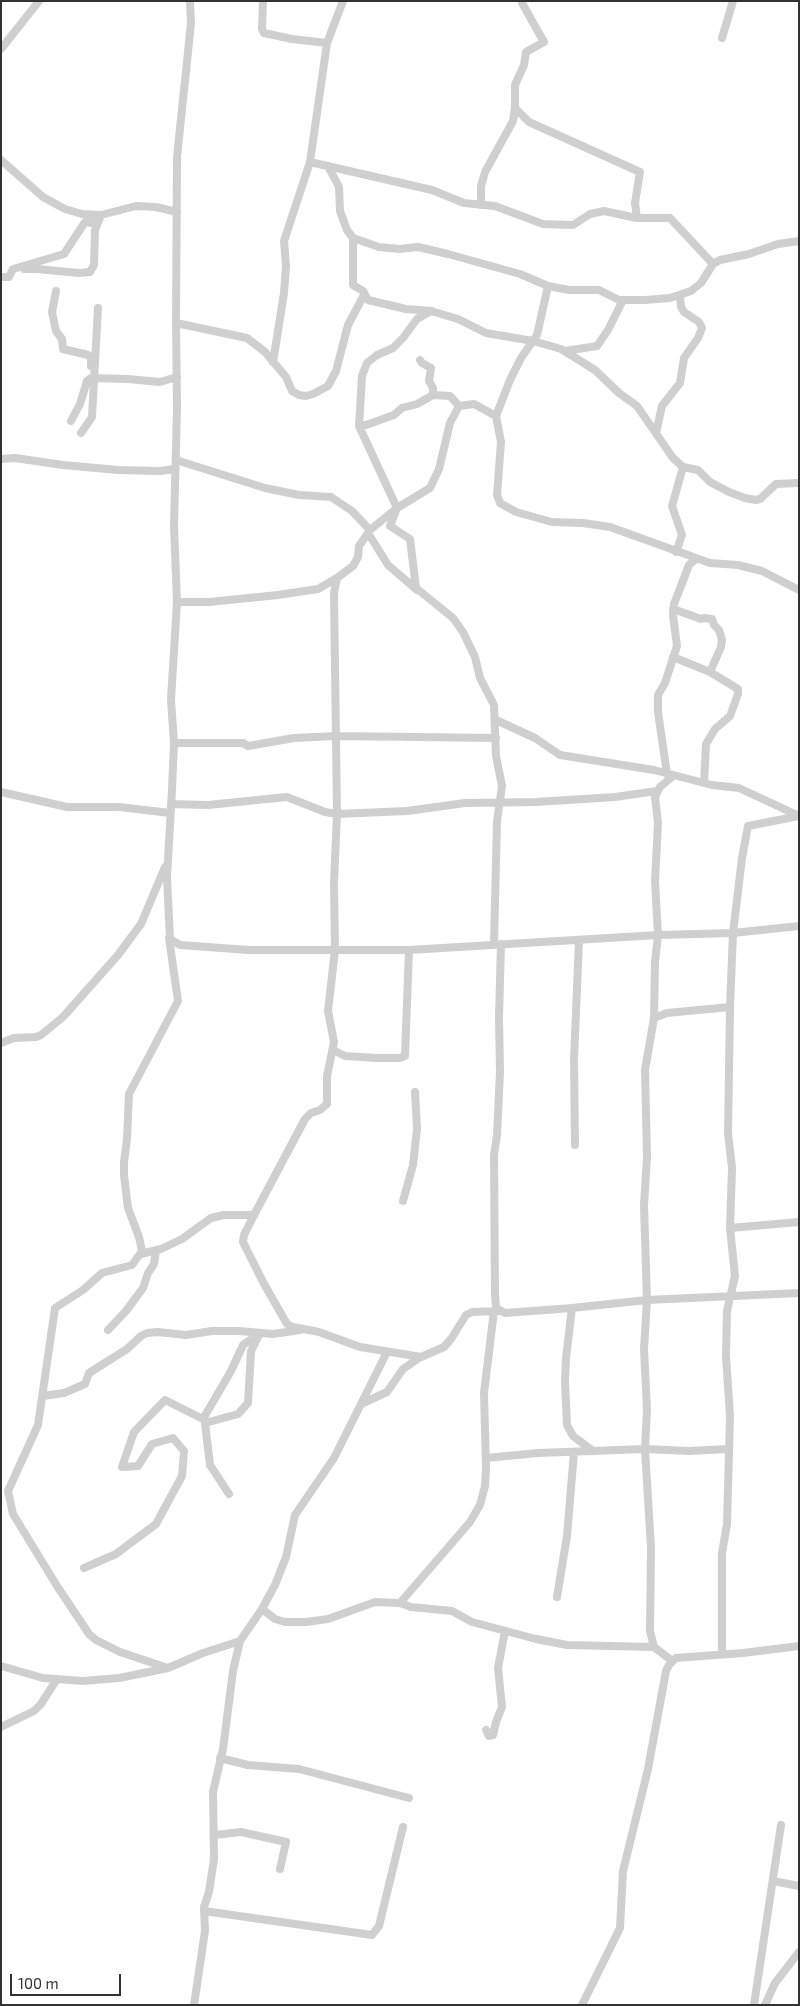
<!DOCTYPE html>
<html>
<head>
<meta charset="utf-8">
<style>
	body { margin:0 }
	#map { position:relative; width:800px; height:2006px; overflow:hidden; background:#fff; font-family:"Exo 2",sans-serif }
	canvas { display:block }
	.frame { position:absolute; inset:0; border:2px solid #323232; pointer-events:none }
	.scale { position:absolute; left:10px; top:1974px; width:111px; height:22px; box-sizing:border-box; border:2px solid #323232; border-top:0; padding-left:6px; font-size:15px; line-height:18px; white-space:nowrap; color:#323232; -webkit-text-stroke:4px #fff; paint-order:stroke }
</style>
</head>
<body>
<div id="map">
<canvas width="800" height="2006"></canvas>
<div class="frame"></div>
<div class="scale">100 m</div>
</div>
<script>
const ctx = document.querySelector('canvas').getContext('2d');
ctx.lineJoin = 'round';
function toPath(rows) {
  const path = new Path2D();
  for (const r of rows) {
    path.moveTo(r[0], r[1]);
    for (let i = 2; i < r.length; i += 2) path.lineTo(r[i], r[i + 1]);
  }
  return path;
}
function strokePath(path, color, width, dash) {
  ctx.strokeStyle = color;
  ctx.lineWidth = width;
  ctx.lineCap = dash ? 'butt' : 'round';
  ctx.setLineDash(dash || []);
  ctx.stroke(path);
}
strokePath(toPath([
	[190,1,191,23,177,157,176,320,177,408,174,526,177,602,171,700,174,743,172,790,167,877,170,939,180,945,249,950,409,950,658,935,733,933,799,926],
	[263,1,262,29,264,33,292,39,327,43],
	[722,38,733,1],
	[1,49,39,1],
	[515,108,529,122,640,172,635,203,637,218],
	[1,160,43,197,65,209,82,214,101,215,136,206,156,207,177,212],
	[310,162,432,190,464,203,495,206,543,224,573,225,590,214,604,211,637,218,670,218,713,264],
	[328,166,339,187,340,211,347,230,353,238,353,285,363,291,368,300,406,309,431,311,458,319,486,333,533,341,561,349,595,370,619,393,637,406,673,458,683,467,698,470,710,482,729,492,745,498,756,500,760,499,776,484,799,483],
	[481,205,481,186,485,172,513,121,515,108,515,85,524,65,526,52,544,42,522,3,523,1],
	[353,238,379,247,399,249,418,247,448,254,520,274,548,286,569,290,599,290,619,300,645,300,670,298,691,291,701,283,713,264,720,260,749,254,778,244,799,241],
	[24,269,37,269,79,273,90,272,94,265,95,230,101,215],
	[1,277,9,277,13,269,64,254,85,222,91,223,90,215],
	[548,286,537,335,521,358,510,380,496,416,501,442,497,495,500,503,516,512,552,522,583,523,610,527,710,563,738,565,762,571,799,590],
	[56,291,52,312,56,331,62,339,63,349,88,355,91,358,91,366],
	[431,311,417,319,403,338,393,348,377,355,367,363,362,376,359,426,397,508,390,526,410,539,416,588,453,618,463,632,475,657,480,678,494,705,496,756,502,786,497,821,494,944],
	[176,323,247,338,265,352,286,377,292,391,299,395,306,396,313,394,328,386,336,371,348,325,364,295],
	[565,351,597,346,608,330,623,300],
	[420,360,422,363,431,368,429,381,433,388,433,395],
	[273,362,284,293,286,266,284,241,310,162,327,43,343,1],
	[71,421,80,404,87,381,91,378,128,379,160,382,177,377],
	[359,425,366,425,394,415,402,408,417,404,433,395,450,396,459,406],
	[81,433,92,417,98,308],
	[656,433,662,406,680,383,684,358,698,338,702,328,699,322,684,312,681,307,680,296],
	[1,459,15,458,63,465,118,470,160,471,175,469],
	[176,460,265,488,299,495,331,497,352,511,370,530],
	[368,533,388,565,417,590],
	[676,552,682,535,672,506,683,467],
	[337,578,334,593,337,814,334,882,335,950,328,1011,334,1042,327,1076,327,1104,320,1110,311,1113,305,1119,254,1215,244,1235,243,1242,263,1282,287,1324,293,1327,319,1332,360,1347,421,1357,444,1347,451,1339,466,1315,472,1312,499,1311],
	[177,602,209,602,278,595,318,589,337,578,353,566,358,557,359,546,370,530,397,508,430,488,439,469,450,423,459,406,474,404,496,416],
	[673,609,701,619,703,618,712,619,714,625,719,630,722,640,721,647,710,672],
	[673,657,710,672,738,689,738,694,730,716,715,729,706,744,704,783],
	[496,720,535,738,560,755,654,770,712,785,739,788,799,816],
	[174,743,243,743,248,746,294,738,336,736,496,738],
	[667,774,658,712,658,695,665,683,677,646,673,615,674,604,689,565,696,559],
	[1,792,67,807,119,807,170,813],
	[171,804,208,805,287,797,325,812,337,814,407,811,465,803,536,802,615,797,657,791],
	[501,944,499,1018,500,1072,497,1135,494,1155,495,1294,496,1308,505,1313,572,1308,647,1300,799,1293],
	[654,1018,667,1013,730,1007],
	[1,1043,14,1038,36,1037,41,1035,63,1017,118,955,141,924,165,867],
	[333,1050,345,1056,376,1058,400,1058,405,1056,409,950],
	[575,1145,574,1059,579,940],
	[403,1201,413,1165,417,1129,415,1092],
	[730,1228,799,1222],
	[141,1254,161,1249,182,1239,211,1218,224,1215,254,1215],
	[572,1308,566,1358,565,1382,567,1425,573,1436,593,1451],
	[108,1330,126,1311,143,1288,148,1273,154,1264,156,1251],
	[43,1396,64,1393,85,1384,89,1373,127,1349,141,1336,147,1333,158,1332,186,1335,212,1331,239,1331,273,1334,300,1330],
	[361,1404,387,1392,403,1369,419,1358],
	[486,1458,538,1453,645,1449,689,1451,727,1449],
	[229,1494,210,1465,205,1423,238,1414,248,1403,251,1351,259,1335],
	[84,1568,116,1554,156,1524,182,1476,184,1451,173,1438,152,1444,138,1466,122,1467,134,1432,165,1400,203,1419,231,1371,243,1345,260,1333],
	[557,1597,567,1536,574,1452],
	[400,1603,470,1522,480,1505,485,1486,486,1468,484,1393,494,1311],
	[262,1609,275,1619,285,1622,306,1622,328,1619,375,1602,400,1603,411,1607,452,1611,472,1622,536,1639,567,1645,654,1647],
	[722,1654,722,1553,727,1524,730,1416,726,1356,727,1311,735,1276,730,1228,732,1168,728,1133,730,1007,733,933,742,858,748,826,799,816],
	[671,1660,654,1647,650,1631,651,1548,645,1449,647,1410,644,1349,647,1300,644,1205,647,1157,645,1070,654,1018,655,962,658,935,655,881,658,823,655,797,660,787,673,776],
	[1,1666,43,1678,83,1681,119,1678,168,1668,203,1653,240,1641],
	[168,1668,120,1652,96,1640,89,1634,57,1586,13,1514,8,1491,38,1425,55,1308,83,1290,102,1273,132,1265,142,1251,139,1237,128,1208,124,1175,124,1162,127,1139,129,1094,178,1001,169,938],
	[1,1727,34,1711,41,1704,57,1679],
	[486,1730,489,1736,493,1735,496,1722,502,1707,498,1668,505,1631],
	[220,1758,248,1765,299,1769,409,1798],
	[215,1835,241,1832,286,1842,280,1869],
	[773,1881,799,1886],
	[204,1911,372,1935,379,1926,403,1827],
	[194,2005,205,1931,204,1907,209,1892,214,1859,213,1792,223,1749,233,1671,240,1641,262,1609,275,1585,286,1557,295,1515,334,1458,387,1352],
	[582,2005,620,1928,623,1871,648,1769,666,1671,669,1665,676,1658,743,1653,799,1646],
	[754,2005,781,1825],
	[765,2005,775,1983,799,1952]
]), '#cfcfcf', 8);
</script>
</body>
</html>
